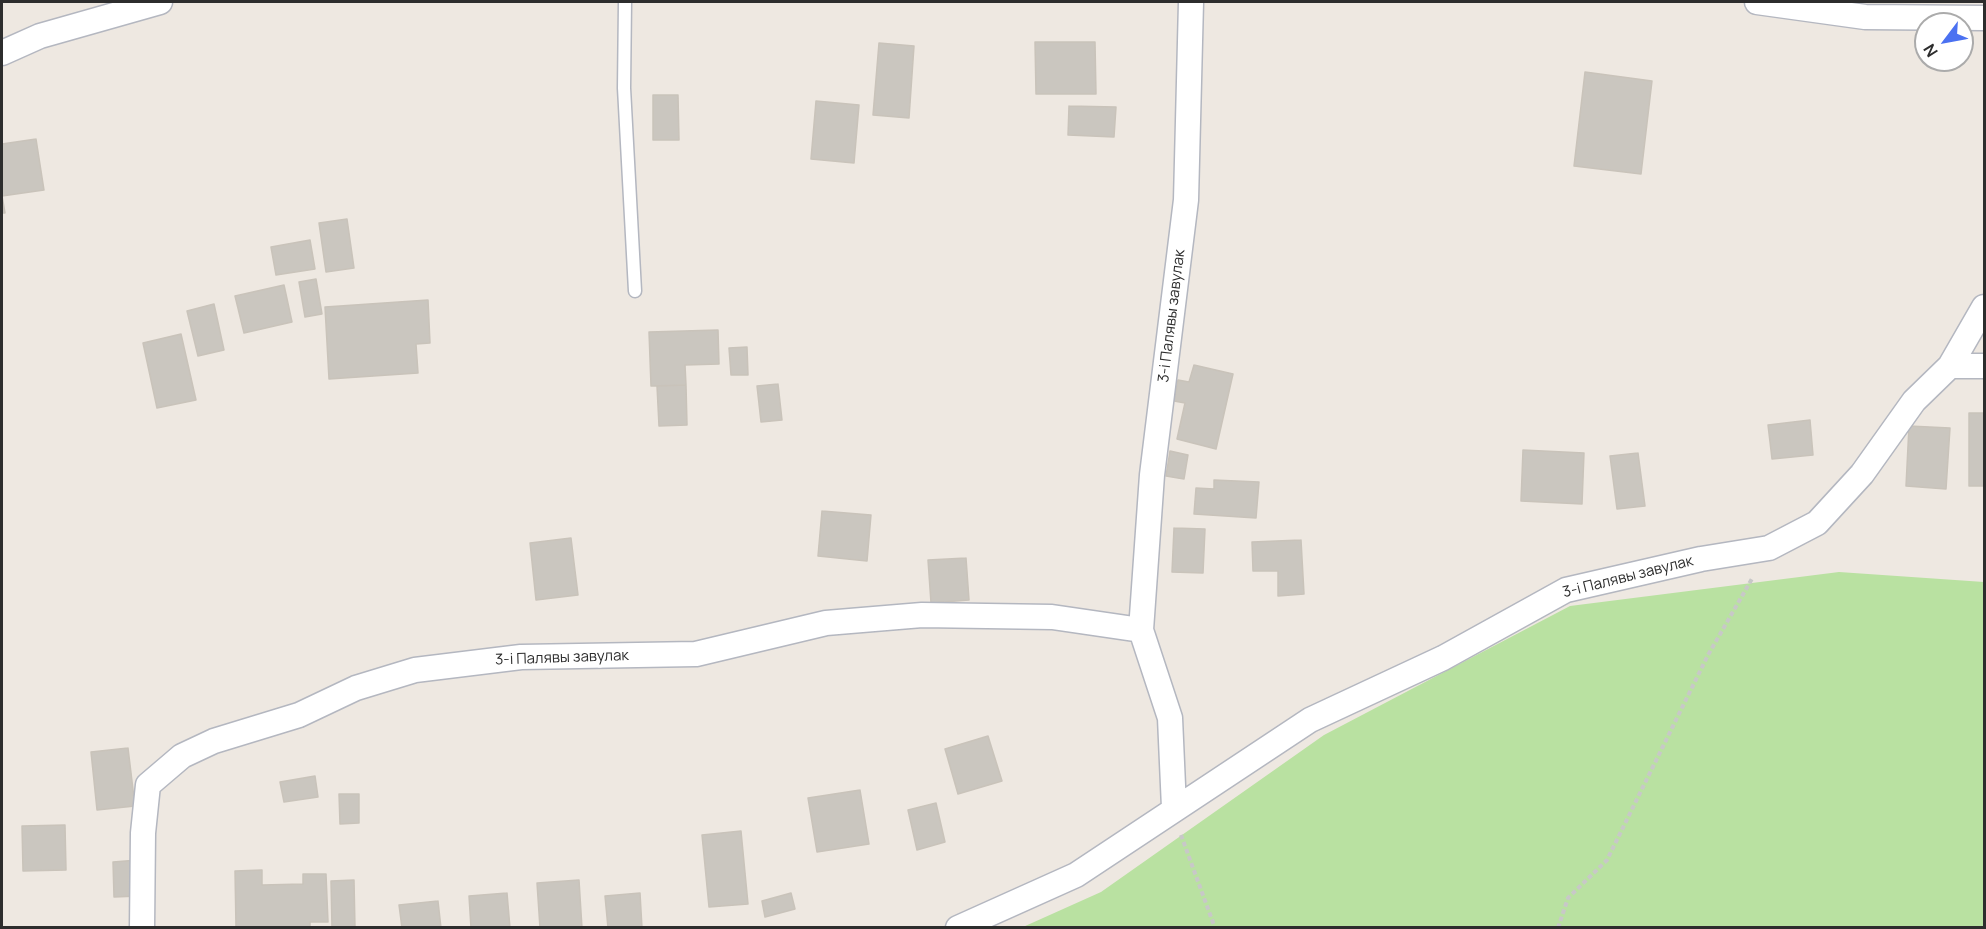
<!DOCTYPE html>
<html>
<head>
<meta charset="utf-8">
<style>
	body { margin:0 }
	#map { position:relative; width:1986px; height:929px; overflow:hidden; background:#eee8e1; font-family:Manrope,sans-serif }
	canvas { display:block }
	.frame { position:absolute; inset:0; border:3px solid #2d2d2d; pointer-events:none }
	.north { position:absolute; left:1914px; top:12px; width:60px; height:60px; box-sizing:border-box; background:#fff; border:2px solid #ababab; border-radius:50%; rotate:238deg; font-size:16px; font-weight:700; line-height:24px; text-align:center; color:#2d2d2d }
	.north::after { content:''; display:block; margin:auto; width:21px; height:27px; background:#4b71f1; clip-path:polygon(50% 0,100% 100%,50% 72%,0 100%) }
</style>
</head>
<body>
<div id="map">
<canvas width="1986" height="929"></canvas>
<div class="frame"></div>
<div class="north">N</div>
</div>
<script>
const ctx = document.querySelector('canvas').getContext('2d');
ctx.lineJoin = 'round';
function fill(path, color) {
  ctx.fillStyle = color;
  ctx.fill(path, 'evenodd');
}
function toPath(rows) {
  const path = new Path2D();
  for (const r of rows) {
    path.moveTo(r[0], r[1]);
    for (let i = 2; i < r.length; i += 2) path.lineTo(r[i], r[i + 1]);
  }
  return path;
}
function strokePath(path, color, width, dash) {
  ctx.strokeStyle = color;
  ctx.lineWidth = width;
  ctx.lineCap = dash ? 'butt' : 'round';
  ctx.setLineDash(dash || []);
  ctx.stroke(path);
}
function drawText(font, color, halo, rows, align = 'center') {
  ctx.font = font + ' Manrope,sans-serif';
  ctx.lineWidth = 6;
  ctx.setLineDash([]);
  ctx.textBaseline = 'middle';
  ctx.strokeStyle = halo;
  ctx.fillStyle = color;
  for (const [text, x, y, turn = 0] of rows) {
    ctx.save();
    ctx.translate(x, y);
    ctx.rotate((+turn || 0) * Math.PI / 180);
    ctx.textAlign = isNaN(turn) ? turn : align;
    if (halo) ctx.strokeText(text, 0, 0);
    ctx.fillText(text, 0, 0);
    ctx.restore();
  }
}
fill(toPath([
	[1839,572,1984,582,1984,927,1023,927,1101,892,1324,735,1570,606]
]), '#b9e1a1');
const building = toPath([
	[1035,42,1095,42,1096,94,1036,94,1035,42],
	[879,43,914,46,909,118,873,115,879,43],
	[1585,72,1652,81,1641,174,1574,166,1585,72],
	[653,95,678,95,679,140,653,140,653,95],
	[816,101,859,105,854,163,811,159,816,101],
	[1069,106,1116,107,1114,137,1068,135,1069,106],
	[36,139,44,190,2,196,5,213,2,213,2,144,36,139],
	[347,219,354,268,326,272,319,223,347,219],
	[310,240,315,269,276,275,271,247,310,240],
	[316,279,322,314,305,317,299,282,316,279],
	[284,285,292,322,244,333,235,296,284,285],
	[428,300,430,343,416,344,418,373,329,379,325,307,428,300],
	[214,304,224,350,198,356,187,311,214,304],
	[718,330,719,364,685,365,686,385,651,386,649,332,718,330],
	[181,334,196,400,157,408,143,343,181,334],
	[747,347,748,375,731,375,729,348,747,347],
	[1194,365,1233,374,1216,449,1177,439,1185,403,1174,401,1178,380,1189,382,1194,365],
	[778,384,782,420,761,422,757,386,778,384],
	[686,385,687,425,659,426,657,386,686,385],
	[1969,413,1984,413,1984,486,1969,486,1969,413],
	[1810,420,1813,455,1772,459,1768,425,1810,420],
	[1909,426,1950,428,1946,489,1906,486,1909,426],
	[1523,450,1584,453,1582,504,1521,501,1523,450],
	[1170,451,1188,455,1184,479,1166,476,1170,451],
	[1638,453,1645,506,1617,509,1610,456,1638,453],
	[1214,480,1259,482,1256,518,1194,514,1196,488,1214,489,1214,480],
	[822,511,871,515,867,561,818,556,822,511],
	[1174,528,1205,529,1203,573,1172,572,1174,528],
	[571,538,578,595,536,600,530,543,571,538],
	[1301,540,1304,594,1278,596,1278,571,1253,571,1252,542,1301,540],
	[966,558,969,600,931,603,928,560,966,558],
	[988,736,1002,781,958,794,945,749,988,736],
	[128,748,135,806,97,810,91,752,128,748],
	[315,776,318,797,284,802,280,782,315,776],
	[860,790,869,844,817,852,808,798,860,790],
	[339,794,359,794,359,823,340,824,339,794],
	[936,803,945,842,917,850,908,810,936,803],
	[65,825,66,870,23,871,22,826,65,825],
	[741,831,748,904,709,907,702,835,741,831],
	[138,860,139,896,114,897,113,862,138,860],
	[262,870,262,885,303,884,303,874,326,874,328,922,310,922,310,928,236,928,235,871,262,870],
	[354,880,355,928,332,928,331,881,354,880],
	[579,880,582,928,540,928,537,883,579,880],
	[507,893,510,928,471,928,469,896,507,893],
	[640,893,642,928,608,928,605,896,640,893],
	[791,893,795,909,765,917,762,901,791,893],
	[438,901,441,928,402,928,399,905,438,901]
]);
fill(building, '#cac6bf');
strokePath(building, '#c9c3ba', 1.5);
const service = toPath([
	[625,2,624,88,635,291]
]);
const minor = toPath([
	[1757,2,1865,17,1984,18],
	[2,53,40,36,160,2],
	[1950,366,1984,366],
	[1174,808,1170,718,1141,630,1152,475,1186,200,1191,2],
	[142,928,143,833,148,785,182,756,214,741,299,715,356,688,415,670,521,657,696,654,826,623,922,615,1052,617,1141,630],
	[958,928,1076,875,1310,720,1443,658,1566,590,1701,559,1769,548,1817,523,1862,474,1914,401,1950,366,1984,307]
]);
strokePath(service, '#b4b7c0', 15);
strokePath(minor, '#b4b7c0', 27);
strokePath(toPath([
	[1181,835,1215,928],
	[1558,928,1568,898,1607,860,1708,655,1753,577]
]), '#c8c8c8', 4, [4.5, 3]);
strokePath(service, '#fff', 12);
strokePath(minor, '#fff', 24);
drawText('15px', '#2d2d2d', '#fff', [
	["3-і Палявы завулак",1172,316,-83],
	["3-і Палявы завулак",1628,577,-14],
	["3-і Палявы завулак",562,658,-2]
]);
</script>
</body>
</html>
